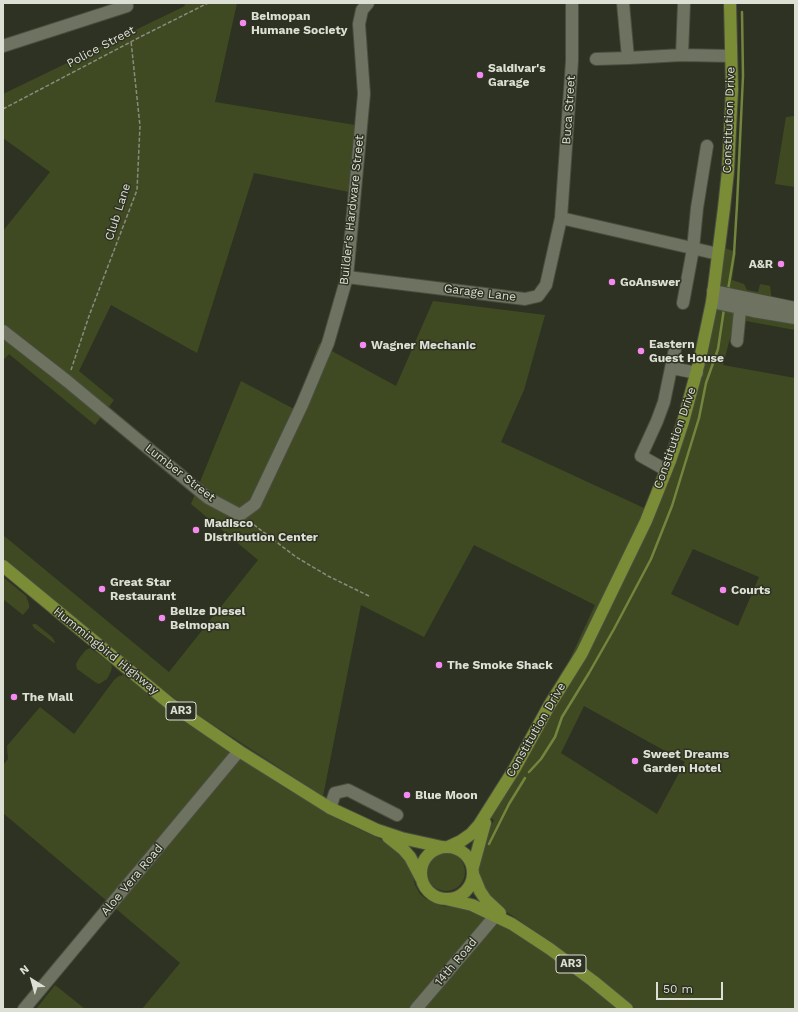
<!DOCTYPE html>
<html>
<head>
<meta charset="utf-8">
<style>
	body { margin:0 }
	#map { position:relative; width:798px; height:1012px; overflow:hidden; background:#2e3222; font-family:"Work Sans",sans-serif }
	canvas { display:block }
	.frame { position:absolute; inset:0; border:4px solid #dcdfd4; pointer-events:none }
	.north { position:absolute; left:12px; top:960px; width:40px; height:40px; -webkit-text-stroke:3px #2e3222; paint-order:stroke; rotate:323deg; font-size:11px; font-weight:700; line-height:16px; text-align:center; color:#dcdfd4 }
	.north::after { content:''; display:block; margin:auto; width:14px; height:18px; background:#dcdfd4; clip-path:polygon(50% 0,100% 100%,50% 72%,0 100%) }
	.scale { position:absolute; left:656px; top:982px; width:67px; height:18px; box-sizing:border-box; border:2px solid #dcdfd4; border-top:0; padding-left:5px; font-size:12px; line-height:14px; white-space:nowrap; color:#dcdfd4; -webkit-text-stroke:3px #2e3222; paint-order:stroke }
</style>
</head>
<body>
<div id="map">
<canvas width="798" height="1012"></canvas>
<div class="frame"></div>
<div class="north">N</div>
<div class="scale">50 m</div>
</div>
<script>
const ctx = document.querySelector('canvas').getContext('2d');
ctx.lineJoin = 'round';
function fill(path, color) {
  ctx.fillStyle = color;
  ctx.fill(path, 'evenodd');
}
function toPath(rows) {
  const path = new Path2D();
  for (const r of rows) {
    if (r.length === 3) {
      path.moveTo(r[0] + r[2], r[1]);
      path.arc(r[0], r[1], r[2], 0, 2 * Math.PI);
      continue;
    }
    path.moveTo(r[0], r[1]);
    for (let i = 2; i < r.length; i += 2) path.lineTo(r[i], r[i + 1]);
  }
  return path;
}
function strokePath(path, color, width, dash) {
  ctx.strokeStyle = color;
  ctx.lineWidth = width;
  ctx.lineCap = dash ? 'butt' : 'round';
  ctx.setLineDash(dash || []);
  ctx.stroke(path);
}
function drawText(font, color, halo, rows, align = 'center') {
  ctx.font = font + ' "Work Sans",sans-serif';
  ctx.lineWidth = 3;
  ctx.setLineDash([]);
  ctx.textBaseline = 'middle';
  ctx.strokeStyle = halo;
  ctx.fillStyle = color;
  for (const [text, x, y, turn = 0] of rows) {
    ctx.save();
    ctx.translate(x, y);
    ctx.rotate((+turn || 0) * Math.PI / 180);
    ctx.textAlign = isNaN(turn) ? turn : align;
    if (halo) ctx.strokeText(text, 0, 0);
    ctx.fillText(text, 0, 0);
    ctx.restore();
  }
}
fill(toPath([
	[184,3,237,3,215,102,355,125,349,192,254,173,197,353,111,305,79,371,114,400,95,425,9,354,3,360,3,231,50,172,3,138,3,94,185,6],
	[795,116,795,187,775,184,786,117],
	[719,246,736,252,732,280,744,284,747,290,758,292,760,284,770,286,772,301,795,306,795,330,735,319,723,365,795,378,795,1009,636,1009,551,942,495,904,486,895,480,878,478,868,487,834,494,820,483,814,551,700,595,605,474,545,424,637,361,605,323,796,192,711,149,679,3,559,3,535,169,672,258,560,191,504,241,381,294,409,319,344,396,386,433,301,545,315,524,390,501,442,644,508,646,520,683,422],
	[693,549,759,577,738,626,671,594],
	[584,706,685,762,657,814,561,753],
	[3,577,26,596,29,604,29,608,23,615,3,599],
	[34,624,36,624,52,637,55,642,54,643,34,628,32,625],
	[90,648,110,663,112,667,111,671,107,679,99,684,95,682,77,669,76,664,80,657,86,650],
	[124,675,185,722,288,790,346,823,384,841,405,858,412,872,415,885,420,894,426,899,442,906,465,908,489,917,546,953,618,1009,142,1009,180,963,3,813,3,765,8,759,7,746,40,707,74,734,114,680,119,676],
	[446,872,19],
	[55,985,85,1009,36,1009]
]), '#404a22');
strokePath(toPath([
	[730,290,728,290,734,254,737,205,743,76,742,12],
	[529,772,541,759,555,737,562,717,589,673,614,629,651,559,672,506,699,418,706,383,718,349,724,309],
	[489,844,509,804,525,778]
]), '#73853e', 2.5);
const minor = toPath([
	[623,3,628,58,682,55,684,3],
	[3,46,127,6],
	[682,55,731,56],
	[596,59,628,58],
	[561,218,718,254],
	[347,277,525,299,538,296,546,285,561,218,572,61,572,3],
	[713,291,795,308],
	[712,302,753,311,795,318],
	[683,303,693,249,697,208,707,146],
	[3,331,67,381,208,498,240,515,255,504,302,405,328,343,347,277,364,94,359,24,362,10,368,3],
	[737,341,741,300],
	[672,368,697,373],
	[666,470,641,456,657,421,664,402,675,349],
	[330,808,335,793,348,790,397,815],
	[24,1009,239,751],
	[416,1009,496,915]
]);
const major = toPath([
	[3,566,169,703,239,751,330,808,358,821,377,830,401,838,442,847],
	[388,837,403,849,410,857,421,878],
	[448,847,461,841,471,834,479,825,515,768,549,706,582,653,646,521,670,461,683,422,700,359,712,302,724,208,728,171,732,89,730,3],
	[447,873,26],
	[473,867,485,823],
	[473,874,480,891,486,900,500,913],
	[446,899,472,905,512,924,550,949,593,981,627,1009]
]);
strokePath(minor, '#494d3f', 14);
strokePath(major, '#494d3f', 14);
strokePath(toPath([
	[3,109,142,36,208,3],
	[71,370,89,316,137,190,140,126,131,41],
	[249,521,296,557,328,576,369,596]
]), '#888c7e', 1.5, [4, 2]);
strokePath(minor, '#6d7360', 12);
strokePath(major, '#7a8c36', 12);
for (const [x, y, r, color] of [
	[243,23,4,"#f489f0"],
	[480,75,4,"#f489f0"],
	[781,264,4,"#f489f0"],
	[612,282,4,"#f489f0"],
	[363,345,4,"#f489f0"],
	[641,351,4,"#f489f0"],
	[196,530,4,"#f489f0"],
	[102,589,4,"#f489f0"],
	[723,590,4,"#f489f0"],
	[162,618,4,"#f489f0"],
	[439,665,4,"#f489f0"],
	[14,697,4,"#f489f0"],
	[635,761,4,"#f489f0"],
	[407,795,4,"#f489f0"]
]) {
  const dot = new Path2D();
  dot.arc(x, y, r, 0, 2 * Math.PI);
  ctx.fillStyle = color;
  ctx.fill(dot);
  strokePath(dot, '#2e3222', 1.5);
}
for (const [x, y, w] of [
	[181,711,30],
	[571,964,30]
]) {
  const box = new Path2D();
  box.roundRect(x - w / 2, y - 9, w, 18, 3);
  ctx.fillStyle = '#2e3222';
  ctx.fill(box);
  strokePath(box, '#dcdfd4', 1);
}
drawText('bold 11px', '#dcdfd4', null, [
	["AR3",181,711],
	["AR3",571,964]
]);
drawText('bold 12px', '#dcdfd4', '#2e3222', [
	["Belmopan",251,16],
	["Humane Society",251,30],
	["Saldivar's",488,68],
	["Garage",488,82],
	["A&R",773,264,"right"],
	["GoAnswer",620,282],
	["Eastern",649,344],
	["Guest House",649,358],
	["Wagner Mechanic",371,345],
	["Madisco",204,523],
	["Distribution Center",204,537],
	["Great Star",110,582],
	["Restaurant",110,596],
	["Courts",731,590],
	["Belize Diesel",170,611],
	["Belmopan",170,625],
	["The Smoke Shack",447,665],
	["The Mall",22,697],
	["Sweet Dreams",643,754],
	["Garden Hotel",643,768],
	["Blue Moon",415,795]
], 'left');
drawText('12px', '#dcdfd4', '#2e3222', [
	["Police Street",101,47,-28],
	["Buca Street",569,110,-86],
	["Constitution Drive",729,120,-88],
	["Builder's Hardware Street",352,210,-84],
	["Club Lane",118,212,-72],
	["Garage Lane",480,293,7],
	["Constitution Drive",675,438,-71],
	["Lumber Street",180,473,38],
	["Hummingbird Highway",106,651,39],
	["Constitution Drive",536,730,-60],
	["Aloe Vera Road",132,880,-50],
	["14th Road",456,962,-50]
]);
</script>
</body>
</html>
